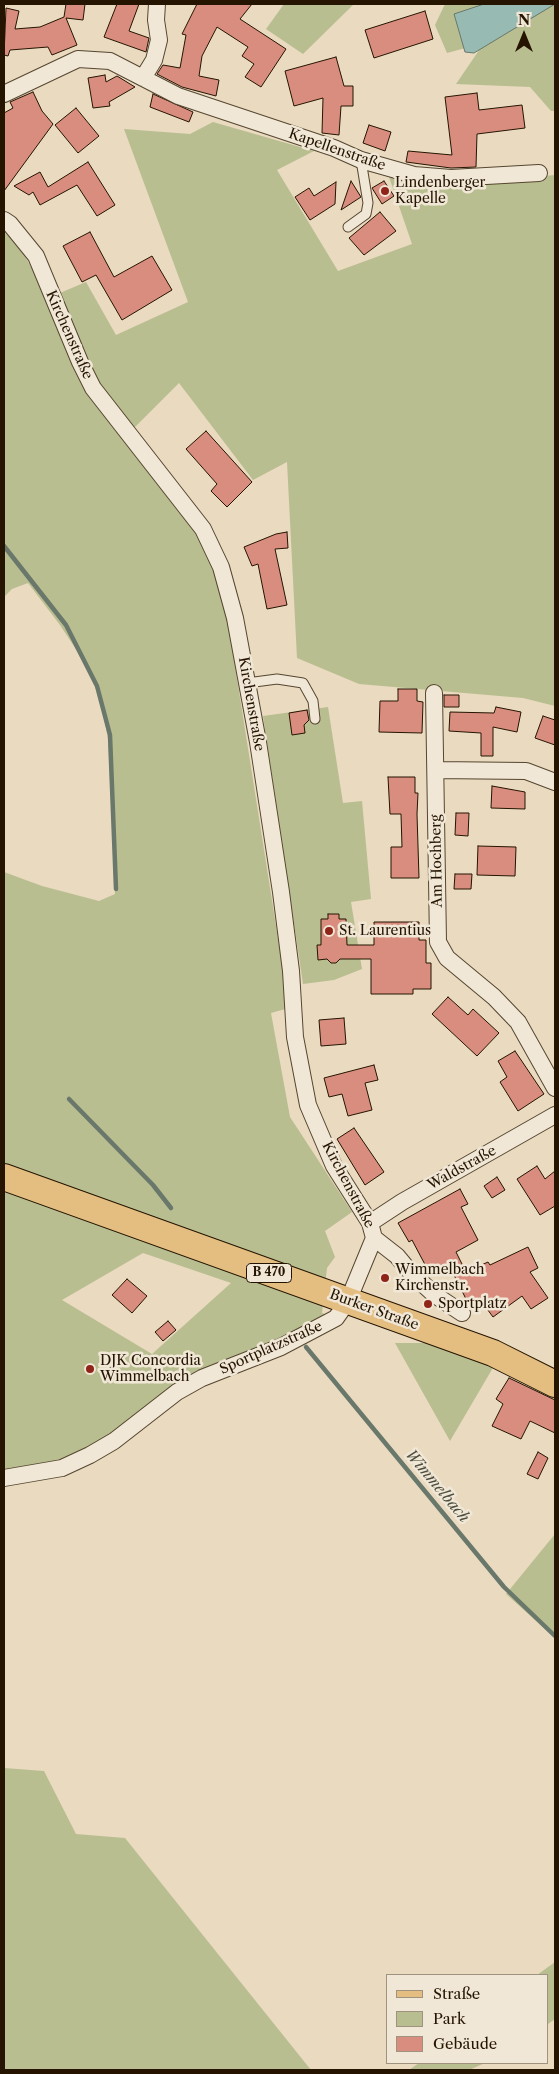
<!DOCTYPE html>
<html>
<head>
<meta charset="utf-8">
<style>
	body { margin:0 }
	#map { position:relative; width:559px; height:2074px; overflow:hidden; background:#e9dac0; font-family:"Libre Caslon Text",serif }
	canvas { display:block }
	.frame { position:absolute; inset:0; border:5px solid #241400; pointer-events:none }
	.legend { position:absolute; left:386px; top:1974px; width:162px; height:90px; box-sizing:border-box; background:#f1e7d6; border:1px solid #9f9380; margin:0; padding:6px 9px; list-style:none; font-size:15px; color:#241400 }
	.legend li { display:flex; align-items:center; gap:10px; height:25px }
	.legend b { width:25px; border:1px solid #9f9380 }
	.north { position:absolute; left:499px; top:10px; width:50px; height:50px; -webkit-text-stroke:4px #f1e7d6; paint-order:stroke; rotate:0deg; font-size:14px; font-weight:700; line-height:20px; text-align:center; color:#241400 }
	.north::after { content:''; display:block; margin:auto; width:18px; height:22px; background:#241400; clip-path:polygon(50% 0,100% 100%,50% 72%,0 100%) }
</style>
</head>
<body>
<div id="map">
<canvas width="559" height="2074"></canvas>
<div class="frame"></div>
<ul class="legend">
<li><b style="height:6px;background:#e4bd80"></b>Straße</li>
<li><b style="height:14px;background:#b9be90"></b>Park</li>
<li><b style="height:14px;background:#d98d7f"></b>Gebäude</li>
</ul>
<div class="north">N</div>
</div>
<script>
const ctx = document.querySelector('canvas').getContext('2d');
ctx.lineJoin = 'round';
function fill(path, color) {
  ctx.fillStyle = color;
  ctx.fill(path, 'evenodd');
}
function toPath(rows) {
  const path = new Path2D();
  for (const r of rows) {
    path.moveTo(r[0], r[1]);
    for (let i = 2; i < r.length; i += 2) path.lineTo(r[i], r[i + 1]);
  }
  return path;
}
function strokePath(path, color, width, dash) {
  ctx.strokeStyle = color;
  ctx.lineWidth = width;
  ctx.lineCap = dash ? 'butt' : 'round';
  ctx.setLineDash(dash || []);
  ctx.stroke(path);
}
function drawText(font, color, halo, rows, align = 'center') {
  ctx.font = font + ' "Libre Caslon Text",serif';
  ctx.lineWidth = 5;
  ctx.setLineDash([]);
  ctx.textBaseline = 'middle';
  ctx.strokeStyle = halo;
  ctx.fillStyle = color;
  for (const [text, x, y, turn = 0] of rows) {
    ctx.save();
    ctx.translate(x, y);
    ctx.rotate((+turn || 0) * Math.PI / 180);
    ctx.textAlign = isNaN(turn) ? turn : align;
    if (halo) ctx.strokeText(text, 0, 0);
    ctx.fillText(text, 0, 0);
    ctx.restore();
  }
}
fill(toPath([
	[284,4,354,4,303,54,266,29],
	[445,4,555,4,555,111,551,111,530,87,456,84,484,43,447,53,435,25],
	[213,122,314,151,277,170,338,271,412,244,389,177,466,183,555,175,555,706,523,698,359,684,297,658,287,462,253,480,179,383,123,439,209,548,223,590,289,1008,271,1013,290,1117,352,1212,325,1231,335,1257,327,1268,322,1313,344,1322,284,1353,200,1385,100,1457,4,1484,4,872,42,886,99,901,115,894,108,739,101,702,87,666,60,625,28,583,12,589,4,597,4,232,20,247,48,298,86,282,116,335,188,302,124,129,190,134],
	[143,1253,231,1283,152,1354,62,1300],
	[328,707,343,803,362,801,371,899,351,902,362,969,334,980,303,984,263,716],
	[395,1343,434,1343,494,1366,450,1441],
	[555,1534,555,1638,506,1594],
	[4,1768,44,1771,76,1834,125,1838,311,2070,4,2070],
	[555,1962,555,2019,548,2024,548,1975,537,1975],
	[419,2063,485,2063,469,2070,409,2070]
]), '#b9be90');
const water = toPath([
	[484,4,555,4,474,53,465,52,454,14,484,4]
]);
fill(water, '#97bbb3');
strokePath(water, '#69786b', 1);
strokePath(toPath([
	[4,546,66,625,97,686,110,735,116,889],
	[69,1099,153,1185,171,1208],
	[306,1347,504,1587,555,1636]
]), '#69786b', 4.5);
const building = toPath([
	[66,4,85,4,83,20,66,18,77,45,52,55,48,47,10,50,8,56,4,55,6,8,19,11,15,29,40,27,64,17,66,4],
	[117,4,139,4,129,31,149,38,146,52,104,37,117,4],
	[197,4,252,4,240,19,286,49,261,87,245,77,254,64,242,56,248,47,217,27,202,56,199,76,219,80,216,96,182,87,157,74,163,65,180,68,186,35,182,34,197,4],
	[425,11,433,39,374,58,365,30,425,11],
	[336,57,344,86,353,86,353,106,341,106,339,135,322,133,323,98,294,106,285,71,336,57],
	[105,75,106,82,117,76,135,87,109,102,110,106,93,108,88,78,105,75],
	[33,92,42,111,53,124,4,191,4,113,13,108,10,102,33,92],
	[477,93,479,110,522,105,525,128,477,134,476,167,451,168,406,162,408,151,452,155,445,97,477,93],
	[153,94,193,112,189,122,150,107,153,94],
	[76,108,99,136,78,153,55,125,76,108],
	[369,125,391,132,385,151,363,143,369,125],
	[88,162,115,205,97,216,77,185,40,205,33,192,29,195,14,186,40,172,48,187,88,162],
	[351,181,361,197,341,210,351,181],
	[384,181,394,196,382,204,372,188,384,181],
	[336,182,335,204,310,220,295,197,309,188,314,196,336,182],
	[380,212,396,231,364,255,349,238,380,212],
	[90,232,114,277,152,256,172,290,122,320,96,275,82,282,63,246,90,232],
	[206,431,252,482,227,507,211,491,217,484,186,449,206,431],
	[287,532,288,548,275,549,287,605,267,609,258,564,252,566,244,547,276,534,287,532],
	[398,689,417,689,417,701,423,702,422,733,379,732,380,701,398,701,398,689],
	[444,695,459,695,459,707,444,707,444,695],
	[496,707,521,712,517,732,493,727,493,756,481,756,481,733,449,731,450,712,494,713,496,707],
	[307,710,309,720,304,725,305,733,292,735,289,713,307,710],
	[543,716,555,720,555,745,535,738,543,716],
	[388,777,415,777,415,793,418,793,417,814,419,878,391,878,391,847,402,847,401,814,390,814,388,777],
	[492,786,525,792,525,809,491,808,492,786],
	[456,813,469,813,468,836,455,835,456,813],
	[478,846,516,847,515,876,477,875,478,846],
	[455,874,472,874,471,889,454,889,455,874],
	[328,914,339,914,339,919,346,919,347,945,374,945,374,922,419,922,419,940,426,940,426,963,431,963,431,989,413,989,413,994,371,994,371,959,340,959,336,963,331,963,327,959,318,960,317,945,321,945,321,919,328,919,328,914],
	[448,997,468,1015,473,1009,499,1033,477,1056,432,1014,448,997],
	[344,1018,346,1044,321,1046,319,1020,344,1018],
	[515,1051,544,1094,518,1111,500,1082,507,1077,498,1061,515,1051],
	[374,1065,378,1080,365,1083,372,1110,348,1116,342,1094,329,1097,324,1078,374,1065],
	[354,1128,384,1172,365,1185,337,1139,354,1128],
	[537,1166,545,1179,555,1171,555,1206,540,1215,517,1179,537,1166],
	[497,1177,505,1190,492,1198,484,1186,497,1177],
	[460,1189,468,1204,461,1207,478,1240,456,1252,466,1272,488,1262,490,1265,528,1247,538,1268,530,1272,548,1298,531,1309,522,1296,493,1317,479,1298,468,1303,449,1265,430,1274,412,1240,409,1242,398,1223,460,1189],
	[127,1279,147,1296,132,1313,112,1295,127,1279],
	[168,1321,176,1330,163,1341,155,1332,168,1321],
	[509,1378,555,1400,555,1433,530,1421,521,1439,492,1426,503,1404,496,1399,509,1378],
	[538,1452,548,1458,538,1479,527,1474,538,1452]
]);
fill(building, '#d98d7f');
strokePath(building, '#241400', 1);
const lane = toPath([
	[348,227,366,214,368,203,361,160],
	[247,683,277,679,303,683,313,701,315,719]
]);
const street = toPath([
	[143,78,154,60,159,40,156,20,157,4],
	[4,94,78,59,110,61,178,96,334,148,361,160,414,175,451,178,539,173],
	[4,220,10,224,36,256,80,362,93,388,203,529,221,567,235,618,258,742,281,892,291,971,295,1037,308,1105,334,1166,370,1223,374,1238,348,1301,336,1318,281,1347,202,1378,177,1392,114,1441,90,1455,62,1468,4,1478],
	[434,693,438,942,447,958,494,997,518,1022,555,1088],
	[436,770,526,771,555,782],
	[370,1223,402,1202,555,1115],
	[374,1238,397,1256,411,1273,435,1295,462,1313]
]);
const primary = toPath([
	[4,1177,493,1353,555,1384]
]);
strokePath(lane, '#554630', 11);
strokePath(street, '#554630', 18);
strokePath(primary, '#241400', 28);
strokePath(lane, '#f1e7d6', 9);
strokePath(street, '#f1e7d6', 16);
strokePath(primary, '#e4bd80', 26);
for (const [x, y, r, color] of [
	[385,191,5,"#8f2418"],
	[329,931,5,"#8f2418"],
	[385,1278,5,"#8f2418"],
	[428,1304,5,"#8f2418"],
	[90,1369,5,"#8f2418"]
]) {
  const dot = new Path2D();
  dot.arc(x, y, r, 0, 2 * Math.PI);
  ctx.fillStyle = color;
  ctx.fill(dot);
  strokePath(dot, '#f1e7d6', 2);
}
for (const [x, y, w] of [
	[269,1273,45]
]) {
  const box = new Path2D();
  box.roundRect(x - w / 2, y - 9.5, w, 19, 4);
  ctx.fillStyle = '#f1e7d6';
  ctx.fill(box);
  strokePath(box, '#241400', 1);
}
drawText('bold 12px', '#241400', null, [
	["B 470",269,1273]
]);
drawText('14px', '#241400', '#f1e7d6', [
	["Kapellenstraße",337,150,19],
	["Kirchenstraße",69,335,66],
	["Kirchenstraße",251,704,80],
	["Am Hochberg",437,861,-91],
	["Waldstraße",462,1168,-29],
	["Kirchenstraße",348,1185,62],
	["Burker Straße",374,1310,20],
	["Sportplatzstraße",271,1348,-24]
]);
drawText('14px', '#241400', '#f1e7d6', [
	["Lindenberger",395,183],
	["Kapelle",395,199],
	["St. Laurentius",339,931],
	["Wimmelbach",395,1270],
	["Kirchenstr.",395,1286],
	["Sportplatz",438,1304],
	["DJK Concordia",100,1361],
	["Wimmelbach",100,1377]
], 'left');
drawText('italic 15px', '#4c4e3f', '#f1e7d6', [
	["Wimmelbach",437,1486,50]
]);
</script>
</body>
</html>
